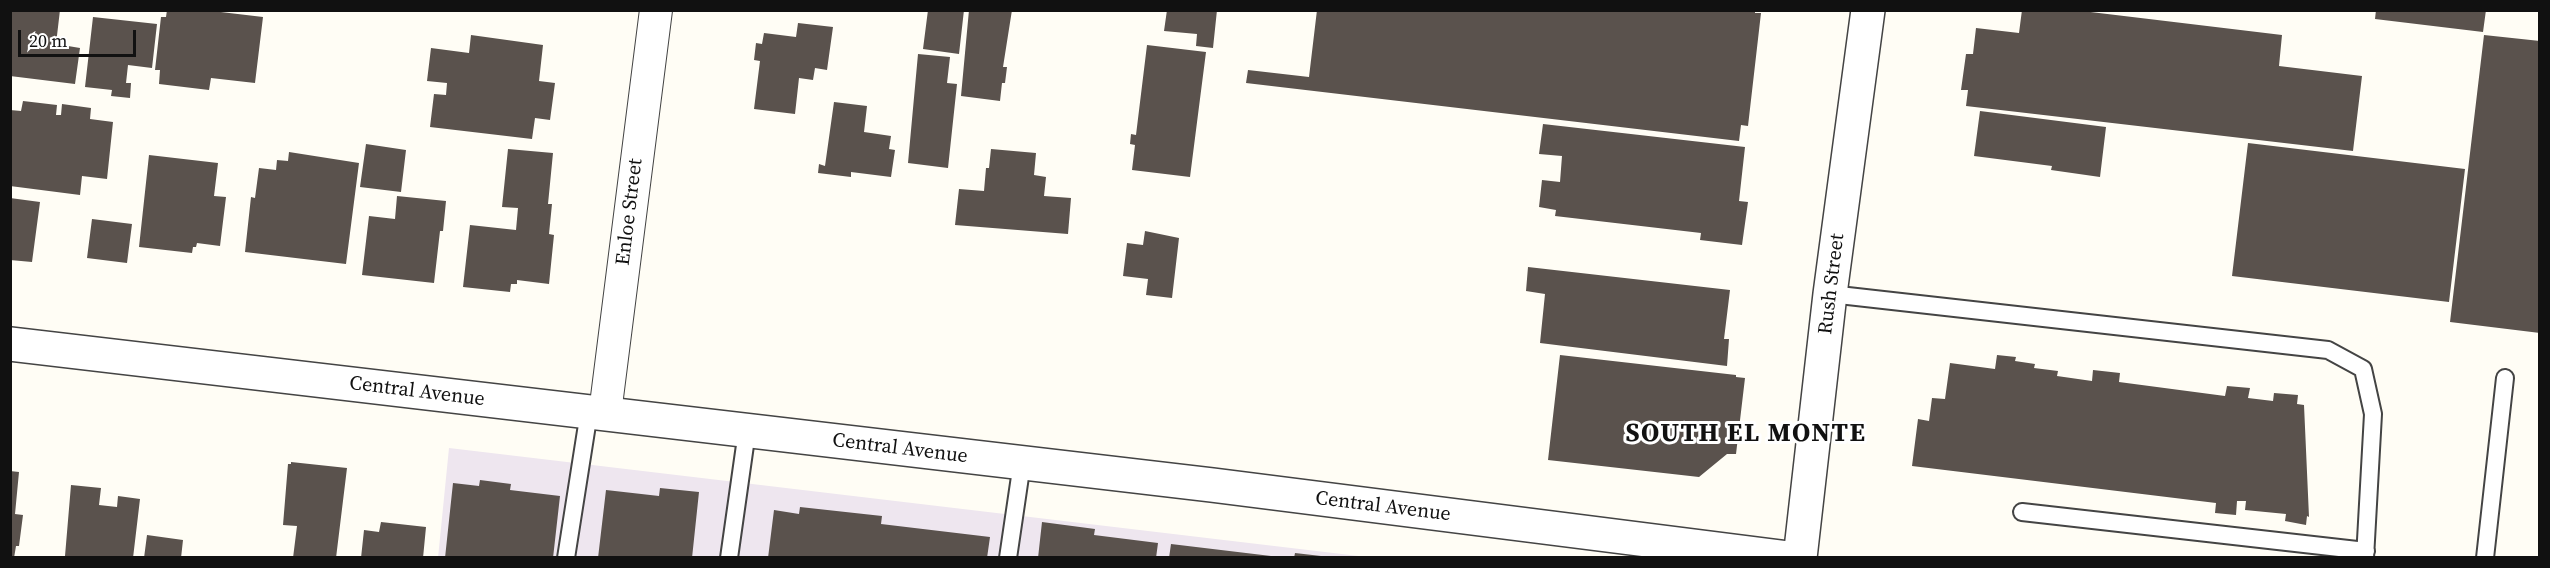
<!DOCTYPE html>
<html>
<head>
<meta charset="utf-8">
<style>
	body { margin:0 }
	#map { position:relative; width:2550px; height:568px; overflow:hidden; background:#fffdf5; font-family:"Source Serif 4",serif }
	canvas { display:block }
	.frame { position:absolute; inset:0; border:12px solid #111; pointer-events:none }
	.scale { position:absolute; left:18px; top:30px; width:118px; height:27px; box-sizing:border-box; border:3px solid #111; border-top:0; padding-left:8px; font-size:18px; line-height:21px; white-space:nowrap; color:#111; -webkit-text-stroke:4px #fff; paint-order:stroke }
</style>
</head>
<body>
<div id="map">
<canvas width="2550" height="568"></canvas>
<div class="frame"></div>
<div class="scale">20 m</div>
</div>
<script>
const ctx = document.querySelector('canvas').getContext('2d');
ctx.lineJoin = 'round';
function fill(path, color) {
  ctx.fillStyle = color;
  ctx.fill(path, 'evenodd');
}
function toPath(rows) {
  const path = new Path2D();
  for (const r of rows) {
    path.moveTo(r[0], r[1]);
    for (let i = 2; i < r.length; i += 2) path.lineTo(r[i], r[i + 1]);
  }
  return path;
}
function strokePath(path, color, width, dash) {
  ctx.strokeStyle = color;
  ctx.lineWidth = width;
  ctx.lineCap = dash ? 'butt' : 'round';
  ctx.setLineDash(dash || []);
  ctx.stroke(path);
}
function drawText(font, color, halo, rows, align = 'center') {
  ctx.font = font + ' "Source Serif 4",serif';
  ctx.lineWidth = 6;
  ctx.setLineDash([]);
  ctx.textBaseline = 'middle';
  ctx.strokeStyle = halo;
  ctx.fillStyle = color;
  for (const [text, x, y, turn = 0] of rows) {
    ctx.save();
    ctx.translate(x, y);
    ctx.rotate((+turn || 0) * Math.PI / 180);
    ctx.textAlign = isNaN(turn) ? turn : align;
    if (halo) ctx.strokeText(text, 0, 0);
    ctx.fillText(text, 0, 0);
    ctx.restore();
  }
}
fill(toPath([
	[449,448,1367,557,438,558]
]), '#eee6ef');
fill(toPath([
	[10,10,60,10,56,44,80,48,75,84,10,76],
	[167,10,204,10,263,17,255,83,211,78,209,90,159,84,160,70,155,70,161,17,166,17],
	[928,10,964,10,959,54,923,49],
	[969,10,1012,10,1003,67,1007,67,1005,83,1002,83,1000,101,961,96],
	[1167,10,1217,10,1213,48,1196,46,1197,34,1164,31],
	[1317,10,1755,10,1755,13,1761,13,1748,126,1741,125,1739,141,1246,83,1248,70,1309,77],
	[2022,10,2074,10,2282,35,2279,66,2362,76,2353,151,1966,106,1968,90,1961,90,1966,54,1973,54,1976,28,2019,33],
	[2376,10,2486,10,2483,32,2375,19],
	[93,17,157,24,152,68,128,65,126,83,131,83,130,98,111,96,112,90,85,87],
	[798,23,833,27,827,70,815,68,813,80,799,78,795,114,754,109,760,61,754,60,756,43,762,44,764,33,796,37],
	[471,35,543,45,539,81,555,83,550,120,535,118,532,139,430,127,434,94,446,95,447,83,427,81,431,48,469,53],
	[2484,35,2540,41,2540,333,2450,322],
	[1147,45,1206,52,1190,177,1132,170,1135,145,1130,144,1131,134,1136,135],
	[918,54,950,57,947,83,957,84,948,168,908,163],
	[23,101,57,105,56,115,61,115,62,104,91,108,90,119,113,122,107,179,82,176,80,195,10,186,10,110,21,111],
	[834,102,867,106,864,132,891,136,889,149,895,150,891,177,851,172,851,177,818,173,819,164,825,166],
	[1980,111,2106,127,2100,177,2051,170,2052,166,1974,156],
	[1543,124,1745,147,1739,201,1748,202,1742,245,1700,240,1701,233,1555,216,1556,210,1539,207,1542,180,1560,182,1562,156,1539,154],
	[2248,143,2465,169,2449,302,2232,276],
	[366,144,406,150,401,192,360,187],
	[508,149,553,153,548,204,552,204,549,234,554,235,549,284,517,280,517,284,511,284,510,292,463,287,470,225,516,230,518,208,502,207],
	[991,149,1036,153,1034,175,1046,177,1044,196,1071,198,1068,234,955,225,959,189,984,191,986,168,989,168],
	[289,152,359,163,346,264,245,252,251,197,255,198,259,168,276,170,277,160,288,161],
	[149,155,218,163,214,196,226,197,220,246,197,243,196,247,193,247,192,253,139,247],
	[397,196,446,201,443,231,440,231,434,283,362,275,369,216,395,219],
	[10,198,40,202,32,262,10,260],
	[92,219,132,224,127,263,87,258],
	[1145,231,1179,238,1172,298,1146,295,1148,279,1123,276,1127,243,1143,245],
	[1528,267,1730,290,1724,339,1729,339,1727,366,1540,343,1545,294,1526,291],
	[1560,355,1736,375,1736,377,1745,378,1736,454,1727,454,1699,477,1548,460],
	[1997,355,2016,357,2015,361,2035,364,2034,368,2058,371,2057,376,2092,381,2093,370,2120,373,2119,382,2225,396,2227,386,2250,388,2248,398,2273,401,2274,393,2298,395,2297,404,2304,405,2309,517,2307,516,2306,525,2285,521,2286,514,2245,510,2246,501,2237,501,2236,515,2215,513,2216,503,1912,466,1918,419,1929,421,1932,398,1945,399,1950,363,1995,369],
	[291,462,347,468,336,558,293,558,297,526,283,525,288,464,291,464],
	[10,471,19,472,15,514,23,515,19,546,16,546,14,558,10,558],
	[480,480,511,484,510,490,560,496,553,558,445,558,453,483,479,486],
	[71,485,101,488,99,505,117,507,118,496,140,499,133,558,65,556],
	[660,488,699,492,692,558,598,558,606,490,659,496],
	[800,507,882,516,881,524,990,537,987,558,768,558,774,510,799,514],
	[381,522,426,527,423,558,361,558,364,530,379,532],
	[1042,522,1095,529,1094,535,1158,543,1156,558,1038,558],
	[147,535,183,540,181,558,144,558],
	[1171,544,1271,556,1271,558,1169,558],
	[1295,553,1321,556,1321,558,1294,558]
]), '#5a524d');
const service = toPath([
	[1830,294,2328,350,2363,369,2373,414,2365,558],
	[2022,512,2366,551],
	[566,558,589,412],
	[729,558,747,431],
	[1008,558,1022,463],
	[2485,558,2505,378]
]);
const minor = toPath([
	[605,413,656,10]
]);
const tertiary = toPath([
	[10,344,1212,485,1789,558],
	[1800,558,1830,294,1868,10]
]);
strokePath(service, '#444', 20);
strokePath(minor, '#444', 34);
strokePath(tertiary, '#444', 36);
strokePath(service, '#fff', 16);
strokePath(minor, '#fff', 32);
strokePath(tertiary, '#fff', 33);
drawText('20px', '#111', '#fff', [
	["Enloe Street",630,212,-83],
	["Rush Street",1832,284,-83],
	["Central Avenue",417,392,7],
	["Central Avenue",900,449,7],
	["Central Avenue",1383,507,7]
]);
ctx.letterSpacing = '1.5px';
drawText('bold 26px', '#111', '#fff', [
	["SOUTH EL MONTE",1746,434]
]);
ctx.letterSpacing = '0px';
</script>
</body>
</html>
